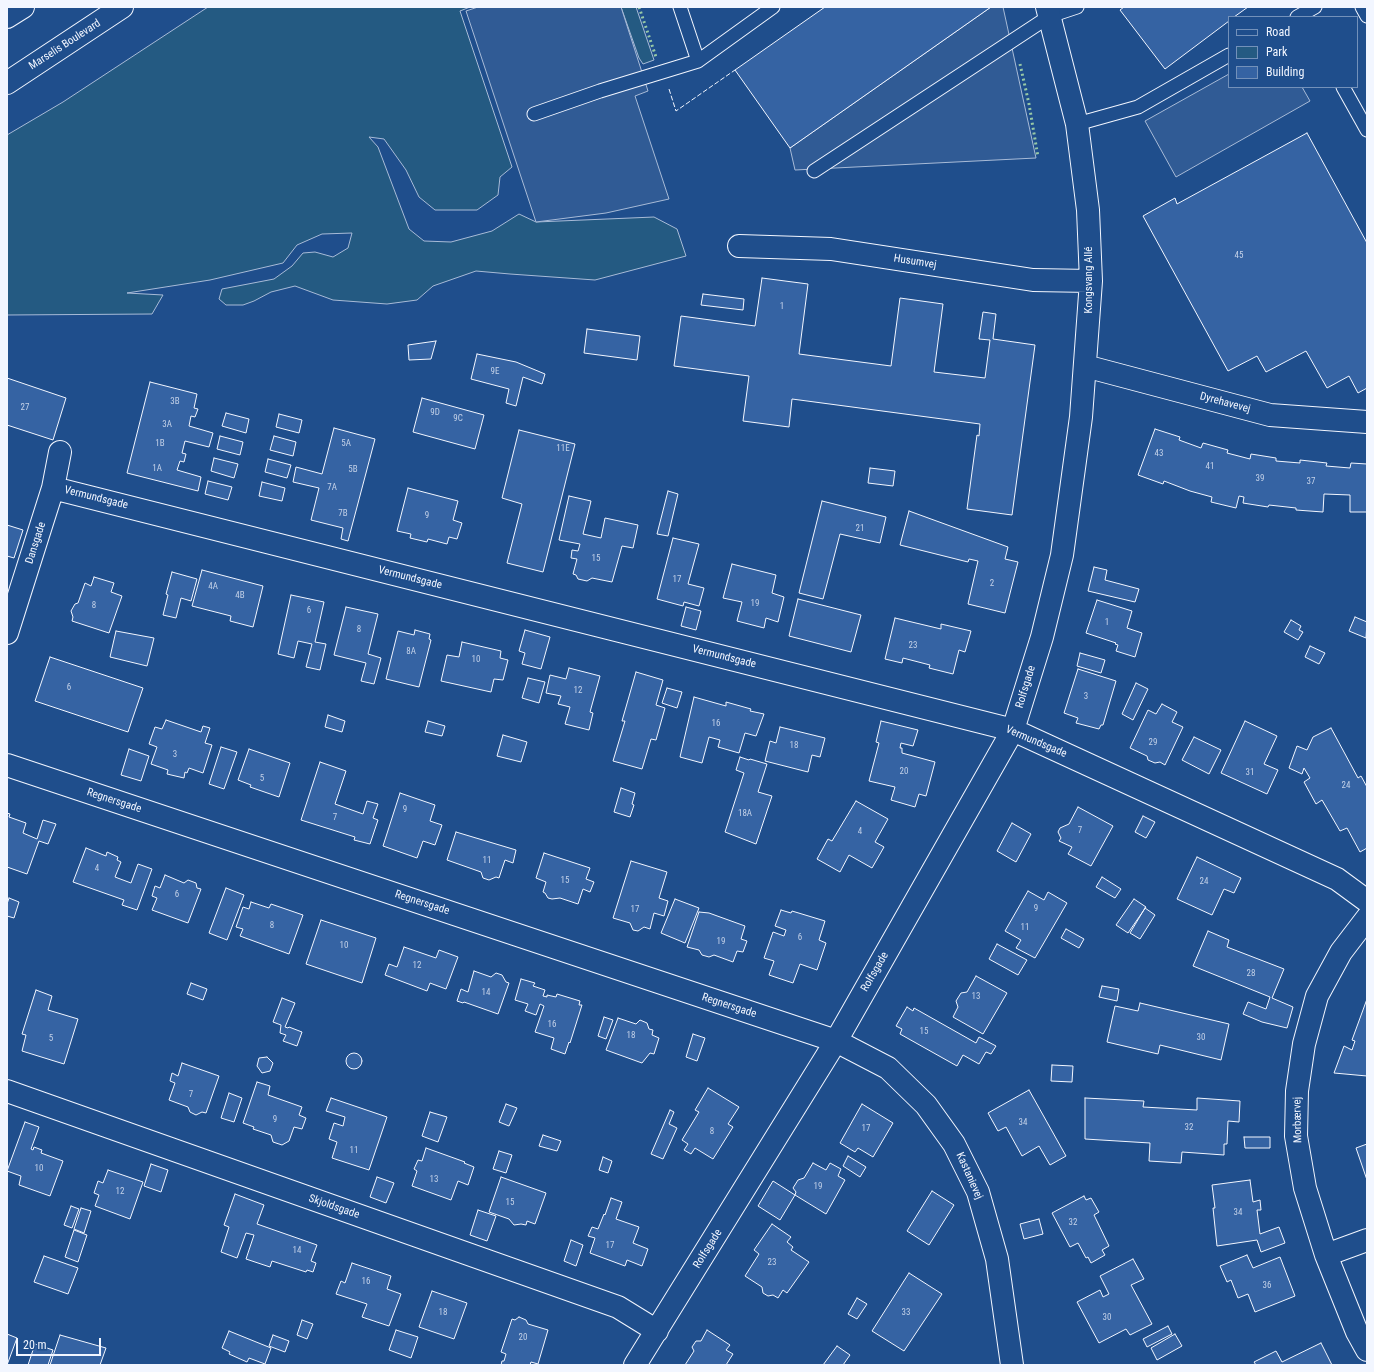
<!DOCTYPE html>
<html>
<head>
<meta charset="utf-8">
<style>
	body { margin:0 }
	#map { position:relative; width:1374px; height:1372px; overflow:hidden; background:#1f4e8c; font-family:"Roboto Condensed",sans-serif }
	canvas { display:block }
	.frame { position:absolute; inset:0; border:8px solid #f2f6ff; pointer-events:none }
	.legend { position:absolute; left:1228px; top:16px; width:130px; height:72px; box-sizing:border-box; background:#1f4e8c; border:1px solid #7391ba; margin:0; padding:5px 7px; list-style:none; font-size:12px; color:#f2f6ff }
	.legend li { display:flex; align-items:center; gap:8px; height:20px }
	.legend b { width:20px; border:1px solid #7391ba }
	.scale { position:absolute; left:16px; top:1338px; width:85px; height:18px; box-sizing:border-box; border:2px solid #f2f6ff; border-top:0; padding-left:5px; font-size:12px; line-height:14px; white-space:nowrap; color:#f2f6ff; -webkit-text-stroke:3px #1f4e8c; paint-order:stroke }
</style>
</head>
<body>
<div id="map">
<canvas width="1374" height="1372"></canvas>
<div class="frame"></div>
<ul class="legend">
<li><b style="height:5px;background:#1f4e8c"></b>Road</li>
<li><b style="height:11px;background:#245a82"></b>Park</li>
<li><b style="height:11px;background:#3563a3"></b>Building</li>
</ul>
<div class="scale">20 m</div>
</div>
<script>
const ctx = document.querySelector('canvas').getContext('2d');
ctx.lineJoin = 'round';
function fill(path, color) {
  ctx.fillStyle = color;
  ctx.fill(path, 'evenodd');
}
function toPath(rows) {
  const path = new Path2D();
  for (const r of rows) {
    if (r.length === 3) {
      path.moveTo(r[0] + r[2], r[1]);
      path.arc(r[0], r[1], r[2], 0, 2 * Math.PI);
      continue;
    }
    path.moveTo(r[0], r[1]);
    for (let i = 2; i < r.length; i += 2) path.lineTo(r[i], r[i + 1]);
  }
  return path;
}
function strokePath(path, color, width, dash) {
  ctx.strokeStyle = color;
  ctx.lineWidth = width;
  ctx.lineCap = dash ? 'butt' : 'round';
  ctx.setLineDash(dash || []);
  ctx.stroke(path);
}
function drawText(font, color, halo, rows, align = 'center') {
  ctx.font = font + ' "Roboto Condensed",sans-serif';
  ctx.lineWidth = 3;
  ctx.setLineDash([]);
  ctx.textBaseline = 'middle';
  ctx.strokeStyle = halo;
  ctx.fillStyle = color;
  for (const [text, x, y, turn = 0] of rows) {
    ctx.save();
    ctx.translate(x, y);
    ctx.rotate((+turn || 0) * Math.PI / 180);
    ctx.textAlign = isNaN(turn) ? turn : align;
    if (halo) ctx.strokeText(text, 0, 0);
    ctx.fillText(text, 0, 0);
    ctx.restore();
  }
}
const green = toPath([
	[208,7,470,7,460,11,512,167,500,177,498,195,477,210,435,210,419,197,406,170,384,139,369,137,378,147,409,229,424,241,451,242,492,231,519,214,536,222,654,217,677,229,686,256,595,280,510,274,476,271,433,286,417,300,387,304,333,300,295,286,271,292,254,301,243,305,226,305,219,299,222,289,274,279,292,266,303,253,315,252,333,257,348,248,352,233,322,234,297,245,283,263,210,280,127,293,163,295,152,314,7,315,7,135,63,102,208,7],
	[621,7,636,7,654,60,643,64,639,58,621,7]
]);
fill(green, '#245a82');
strokePath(green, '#a8bbd7', 1);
const parking = toPath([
	[478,7,621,7,648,91,635,96,669,199,606,213,536,222,466,11,478,7],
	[991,7,1003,7,1036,158,795,170,790,148,991,7],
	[1229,74,1229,87,1302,87,1310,101,1176,177,1145,121,1229,74]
]);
fill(parking, '#305b95');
strokePath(parking, '#a8bbd7', 1);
const building = toPath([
	[825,7,991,7,790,148,735,70,825,7],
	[1124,7,1248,7,1234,17,1229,17,1229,21,1165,69,1120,10,1124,7],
	[1307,133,1367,243,1367,388,1358,393,1349,376,1327,388,1306,351,1266,372,1257,356,1228,371,1143,216,1175,198,1177,204,1307,133],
	[762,278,808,284,799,354,891,366,900,298,943,304,934,372,985,378,990,340,979,339,983,312,996,314,993,339,1035,345,1012,515,967,509,977,435,979,436,980,424,792,399,789,427,743,421,749,376,674,366,681,316,755,326,762,278],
	[703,294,744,299,743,310,701,305,703,294],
	[587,329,640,336,637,360,584,353,587,329],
	[436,341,431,359,409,360,408,345,436,341],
	[477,354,516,362,545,374,542,384,523,377,516,406,506,403,509,389,471,379,477,354],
	[7,378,66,398,53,440,7,425,7,378],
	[150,382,197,394,194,408,198,409,195,417,191,416,189,426,213,433,209,447,185,441,182,453,186,454,184,462,180,461,177,470,201,477,198,491,127,473,150,382],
	[422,398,484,415,475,449,413,432,422,398],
	[226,413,249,419,246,433,222,426,226,413],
	[279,414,302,420,299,433,276,427,279,414],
	[334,428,375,439,348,541,341,539,343,528,311,520,319,488,293,482,296,467,322,474,334,428],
	[1155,429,1180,437,1179,440,1201,448,1203,443,1228,450,1227,453,1250,459,1251,454,1276,458,1276,461,1300,463,1300,460,1327,463,1326,466,1350,468,1351,463,1367,464,1367,512,1350,512,1350,495,1324,494,1323,512,1296,510,1296,508,1269,505,1268,507,1243,503,1244,497,1239,496,1236,508,1211,502,1212,497,1190,491,1164,481,1163,484,1138,475,1155,429],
	[519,430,575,444,543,572,507,563,522,504,502,498,519,430],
	[220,436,243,442,240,455,217,449,220,436],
	[274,436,296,442,293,456,270,450,274,436],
	[214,458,238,464,234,478,211,471,214,458],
	[268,459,291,465,287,478,265,472,268,459],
	[870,468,895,471,893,486,868,483,870,468],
	[208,481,232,487,228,500,205,494,208,481],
	[262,482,285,488,282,501,259,496,262,482],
	[408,488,458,501,453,520,462,523,457,539,449,537,447,544,428,539,427,542,410,538,411,534,397,531,408,488],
	[668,491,678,494,668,536,657,534,668,491],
	[569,496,591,501,583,534,601,538,605,518,638,525,633,548,622,546,612,582,592,578,587,581,578,579,576,575,573,574,577,559,571,558,572,550,578,551,580,544,559,540,569,496],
	[822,501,886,517,880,543,840,534,823,599,799,593,822,501],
	[909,511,1008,547,1005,559,1018,562,1005,613,968,604,978,561,969,559,968,562,900,545,909,511],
	[7,525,23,530,14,558,7,556,7,525],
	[673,538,699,544,688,584,704,588,699,606,684,602,683,606,657,599,673,538],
	[732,564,776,575,772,593,784,597,778,622,766,618,764,628,737,621,742,602,723,598,732,564],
	[1094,567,1107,570,1105,580,1139,589,1135,602,1088,591,1094,567],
	[202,570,263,586,253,627,230,621,231,616,192,606,202,570],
	[172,572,197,579,191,601,181,598,176,618,163,615,168,595,166,594,172,572],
	[94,577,114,583,111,592,122,596,109,633,72,621,73,617,71,611,75,604,78,603,85,583,91,586,94,577],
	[291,595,324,602,315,642,326,644,320,670,306,667,312,644,298,641,294,658,278,654,291,595],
	[798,599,861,615,851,652,789,636,798,599],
	[1097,600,1132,611,1127,628,1142,633,1135,657,1116,651,1118,645,1115,644,1116,643,1086,633,1097,600],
	[346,607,378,614,368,654,381,658,374,684,361,681,366,663,334,655,346,607],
	[686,607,701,611,696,630,681,626,686,607],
	[1355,617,1367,622,1366,638,1349,631,1355,617],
	[895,618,941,629,941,624,971,631,965,652,959,650,953,674,929,668,930,665,903,658,902,663,885,659,895,618],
	[1291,620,1301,626,1299,630,1303,632,1298,640,1284,632,1291,620],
	[415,630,430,634,429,639,431,640,419,687,386,679,398,631,414,635,415,630],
	[525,630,550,637,541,669,522,664,525,653,519,651,525,630],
	[116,631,154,638,147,666,110,657,116,631],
	[462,642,501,651,500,658,508,660,503,680,494,679,491,692,441,681,447,655,459,657,462,642],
	[1310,646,1325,653,1319,664,1305,657,1310,646],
	[1080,653,1105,660,1101,673,1077,666,1080,653],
	[50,657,143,688,128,732,35,701,50,657],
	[569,668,600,676,590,712,593,713,589,730,565,724,570,707,558,704,561,696,546,693,550,675,566,679,569,668],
	[1078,669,1116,681,1103,725,1101,725,1099,729,1076,723,1078,718,1064,713,1078,669],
	[636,672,663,680,656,705,665,708,656,740,651,739,642,769,613,761,625,721,622,721,636,672],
	[528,678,545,682,539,703,522,698,528,678],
	[1136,683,1148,689,1133,720,1122,714,1136,683],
	[667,688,682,692,677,708,662,703,667,688],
	[694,697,726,706,726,702,751,709,750,711,764,714,756,736,745,733,739,753,718,747,720,740,709,737,702,763,680,757,694,697],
	[1162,704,1177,712,1172,722,1183,727,1165,765,1160,762,1155,763,1148,760,1147,756,1130,748,1148,710,1156,714,1162,704],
	[328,715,345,721,342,732,325,727,328,715],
	[166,720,201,732,203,726,210,728,205,743,212,745,203,773,189,768,187,773,185,772,184,778,167,774,168,770,151,764,157,747,149,744,155,727,162,729,166,720],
	[428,721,445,726,442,736,425,732,428,721],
	[881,721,918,730,913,746,901,743,900,748,902,748,902,753,935,762,926,796,919,794,915,807,891,800,895,787,869,781,879,743,876,742,881,721],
	[1245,721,1277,736,1264,764,1278,770,1267,794,1221,773,1245,721],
	[780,727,825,738,820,757,812,755,808,772,765,761,770,741,776,743,780,727],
	[1331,728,1358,778,1361,776,1367,787,1367,848,1360,852,1347,828,1340,831,1322,800,1316,804,1304,782,1310,778,1304,768,1302,774,1289,768,1297,746,1307,750,1313,737,1331,728],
	[503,735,527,742,521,762,497,756,503,735],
	[1194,737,1221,750,1209,774,1182,760,1194,737],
	[221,747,237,752,224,789,209,784,221,747],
	[129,749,149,756,141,781,121,775,129,749],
	[249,749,290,763,279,797,250,787,251,785,238,780,249,749],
	[740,757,749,760,750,759,767,764,758,792,772,796,756,844,725,832,744,773,736,770,740,757],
	[320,762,346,771,335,804,363,814,367,801,378,804,373,818,378,820,370,844,354,840,355,837,301,820,320,762],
	[621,788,635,793,632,804,634,805,630,817,614,812,621,788],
	[400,793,435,805,430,821,442,825,435,845,423,841,417,858,383,846,400,793],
	[856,801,888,819,875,842,884,847,872,868,849,855,840,872,817,859,828,839,832,841,856,801],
	[1078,807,1113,826,1091,866,1068,854,1072,847,1059,841,1061,838,1058,832,1060,828,1069,824,1078,807],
	[7,813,10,814,9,817,26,823,23,833,37,839,43,820,56,824,48,844,39,841,27,874,7,867,7,813],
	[1143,816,1155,822,1146,838,1135,832,1143,816],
	[1012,823,1031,834,1016,862,997,851,1012,823],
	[456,832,516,850,513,863,505,860,499,878,496,877,489,880,483,878,481,872,447,860,456,832],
	[86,848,106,856,107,852,118,857,117,860,121,862,115,877,131,883,138,864,152,869,137,910,122,905,124,900,73,882,86,848],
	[544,853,590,868,586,879,594,882,590,892,583,889,578,904,560,898,552,899,548,898,545,893,543,892,546,882,536,878,544,853],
	[1197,857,1241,878,1234,893,1224,889,1212,915,1177,899,1197,857],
	[631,861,667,872,659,898,668,901,664,916,654,913,650,929,644,927,638,931,633,930,630,923,613,918,631,861],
	[165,875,184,883,188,880,196,883,197,888,201,889,188,923,152,910,157,898,152,896,155,886,160,888,165,875],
	[1102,877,1121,889,1115,898,1096,887,1102,877],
	[226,888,244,895,227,940,209,933,226,888],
	[1028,891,1044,900,1048,892,1067,903,1035,958,1016,948,1021,940,1005,931,1028,891],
	[9,898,19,902,14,918,7,916,7,904,9,898],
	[675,899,699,908,685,943,661,933,675,899],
	[1134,899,1146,907,1128,933,1116,925,1134,899],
	[251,902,269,908,271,904,303,915,289,954,240,936,243,929,236,927,243,907,249,909,251,902],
	[1145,908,1155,915,1140,939,1130,933,1145,908],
	[781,910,791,913,792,911,825,921,819,940,826,943,817,970,800,964,793,983,769,975,774,961,764,958,773,932,784,936,786,930,775,926,781,910],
	[699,912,709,913,745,926,741,939,747,941,743,952,737,951,733,962,714,955,709,957,702,955,699,950,687,947,699,912],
	[321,920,376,938,362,983,306,964,321,920],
	[1066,929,1084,939,1079,948,1061,938,1066,929],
	[1208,931,1229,940,1227,947,1284,969,1272,998,1293,1007,1287,1028,1262,1022,1243,1014,1248,1002,1266,1009,1270,997,1193,966,1208,931],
	[997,944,1027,960,1018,975,989,959,997,944],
	[404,947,436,958,439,950,458,957,446,989,430,983,427,991,385,975,389,964,397,967,404,947],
	[474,971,491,977,496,973,502,975,506,982,509,983,498,1014,464,1002,463,1003,457,1001,461,989,468,992,474,971],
	[976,976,1007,993,983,1034,953,1017,958,1007,956,1001,961,993,967,992,976,976],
	[521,979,535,983,533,986,545,990,543,996,547,997,547,995,556,997,557,994,580,1001,579,1005,582,1005,570,1043,569,1042,565,1054,551,1049,554,1038,535,1032,544,1006,540,1004,536,1015,525,1011,528,1004,515,1000,521,979],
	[191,983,207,989,203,1000,187,994,191,983],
	[1102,986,1119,989,1117,1001,1099,997,1102,986],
	[36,990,52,996,48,1010,78,1019,64,1064,22,1051,26,1035,22,1034,36,990],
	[282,998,295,1003,285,1027,288,1028,289,1027,302,1032,297,1046,283,1041,286,1035,280,1033,281,1025,273,1022,282,998],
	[1367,999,1367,1076,1334,1073,1344,1046,1352,1050,1355,1041,1352,1040,1367,999],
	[1140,1003,1229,1024,1221,1060,1160,1045,1158,1054,1107,1042,1115,1006,1138,1011,1140,1003],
	[907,1007,913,1011,914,1008,976,1043,979,1037,996,1046,991,1054,986,1052,979,1064,963,1055,957,1066,900,1034,902,1029,896,1026,907,1007],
	[604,1017,613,1020,606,1039,598,1036,604,1017],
	[618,1018,636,1024,640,1020,647,1023,649,1029,653,1030,652,1035,659,1038,654,1054,650,1053,642,1063,606,1050,618,1018],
	[693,1034,705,1038,697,1061,686,1057,693,1034],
	[354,1061,8],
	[267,1057,273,1063,270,1071,262,1073,257,1066,259,1058,267,1057],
	[182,1063,219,1076,206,1113,202,1112,196,1115,190,1112,188,1107,169,1100,175,1083,170,1081,172,1073,178,1076,182,1063],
	[1052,1065,1073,1066,1072,1082,1051,1081,1052,1065],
	[257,1082,270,1086,268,1095,302,1107,299,1115,306,1118,302,1129,294,1127,289,1141,282,1145,273,1142,271,1135,253,1129,254,1127,243,1123,257,1082],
	[708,1088,739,1107,728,1124,733,1127,713,1159,695,1148,691,1154,684,1150,688,1144,682,1140,699,1112,695,1110,708,1088],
	[1029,1090,1066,1156,1050,1165,1039,1146,1022,1156,1006,1127,998,1131,988,1113,1029,1090],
	[229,1093,242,1098,234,1122,221,1118,229,1093],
	[331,1098,387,1117,369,1170,332,1158,337,1142,329,1139,334,1123,343,1126,345,1117,326,1111,331,1098],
	[1085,1098,1144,1101,1143,1107,1197,1110,1197,1098,1240,1101,1239,1122,1228,1121,1227,1144,1224,1144,1224,1155,1182,1152,1181,1163,1149,1161,1150,1143,1085,1139,1085,1098],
	[506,1104,517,1108,509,1126,499,1122,506,1104],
	[862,1104,893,1123,873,1157,858,1148,855,1152,840,1143,862,1104],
	[670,1110,674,1112,669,1124,677,1128,663,1159,651,1154,670,1110],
	[430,1112,447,1117,438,1142,422,1136,430,1112],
	[25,1122,39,1127,31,1149,33,1150,34,1147,42,1150,41,1153,63,1161,50,1196,19,1185,21,1176,7,1171,25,1122],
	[543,1135,561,1141,557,1151,539,1146,543,1135],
	[1244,1137,1270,1137,1270,1148,1245,1148,1244,1137],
	[1367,1142,1367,1180,1356,1148,1367,1144,1367,1142],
	[426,1148,465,1162,464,1163,474,1167,468,1185,458,1181,451,1200,412,1186,417,1171,414,1169,418,1160,422,1161,426,1148],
	[499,1151,512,1155,506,1173,493,1169,499,1151],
	[848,1156,866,1167,860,1177,843,1166,848,1156],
	[603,1157,612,1161,608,1173,599,1170,603,1157],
	[813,1163,826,1170,830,1163,841,1169,838,1176,845,1180,826,1214,795,1195,780,1220,758,1206,773,1181,795,1195,796,1192,793,1188,798,1180,804,1178,813,1163],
	[151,1164,168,1170,161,1192,144,1186,151,1164],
	[108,1170,143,1182,130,1219,95,1206,99,1195,94,1193,98,1181,103,1183,108,1170],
	[377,1177,394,1183,386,1203,370,1197,377,1177],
	[501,1177,546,1193,535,1224,527,1221,526,1225,521,1224,514,1225,509,1219,489,1212,501,1177],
	[1250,1180,1253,1202,1260,1200,1261,1210,1257,1210,1260,1234,1279,1227,1285,1243,1261,1252,1257,1240,1217,1246,1213,1208,1215,1208,1212,1185,1250,1180],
	[932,1191,954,1205,929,1245,907,1231,932,1191],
	[235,1194,264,1205,257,1224,317,1245,311,1261,316,1263,313,1272,307,1270,306,1272,272,1261,270,1267,246,1259,254,1235,246,1233,237,1258,221,1252,229,1227,224,1225,235,1194],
	[1084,1196,1086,1200,1091,1198,1099,1212,1094,1215,1109,1246,1102,1250,1105,1255,1091,1263,1088,1257,1086,1258,1078,1243,1070,1247,1052,1213,1084,1196],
	[611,1198,622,1202,616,1219,639,1227,633,1243,648,1249,642,1266,627,1260,625,1266,590,1253,595,1238,588,1236,592,1227,598,1229,604,1214,605,1215,611,1198],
	[71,1206,79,1209,72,1228,64,1225,71,1206],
	[81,1208,91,1211,84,1233,74,1229,81,1208],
	[478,1210,496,1216,487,1241,470,1235,478,1210],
	[1039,1219,1043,1234,1024,1239,1020,1224,1039,1219],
	[772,1224,791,1237,787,1242,793,1247,791,1250,809,1262,787,1293,783,1290,778,1298,773,1295,768,1296,763,1293,762,1287,745,1276,759,1254,754,1250,772,1224],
	[74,1230,87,1235,78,1262,65,1257,74,1230],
	[571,1240,583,1245,576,1266,564,1261,571,1240],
	[1247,1255,1253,1268,1280,1257,1295,1296,1255,1312,1248,1294,1238,1298,1231,1280,1227,1282,1220,1266,1247,1255],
	[44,1256,78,1268,68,1294,34,1282,44,1256],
	[1133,1259,1144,1279,1131,1285,1152,1324,1130,1335,1126,1329,1099,1343,1077,1302,1100,1290,1103,1297,1109,1294,1100,1276,1133,1259],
	[352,1263,391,1276,387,1289,401,1294,389,1326,362,1317,367,1304,336,1294,341,1281,345,1283,352,1263],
	[909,1273,942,1294,904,1351,872,1331,909,1273],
	[432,1291,467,1303,454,1339,419,1327,432,1291],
	[857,1298,867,1304,857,1319,848,1314,857,1298],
	[519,1317,526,1320,528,1324,548,1330,538,1364,531,1362,530,1365,501,1365,502,1361,504,1361,506,1354,501,1352,512,1319,515,1320,519,1317],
	[302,1320,313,1324,307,1339,297,1335,302,1320],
	[1168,1326,1172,1334,1147,1347,1143,1339,1168,1326],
	[396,1330,418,1337,411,1358,389,1350,396,1330],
	[707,1330,730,1345,726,1350,733,1354,726,1365,685,1365,694,1351,692,1347,696,1341,701,1341,707,1330],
	[229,1331,271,1348,265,1364,249,1358,247,1362,229,1354,230,1352,222,1348,229,1331],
	[7,1334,17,1338,7,1365,7,1334],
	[1175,1334,1182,1346,1157,1360,1151,1348,1175,1334],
	[60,1335,106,1348,100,1365,50,1365,60,1335],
	[273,1335,289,1341,285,1352,269,1346,273,1335],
	[1321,1343,1332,1365,1256,1365,1254,1362,1276,1351,1282,1362,1321,1343],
	[35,1344,53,1350,48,1365,28,1365,35,1344],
	[837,1346,850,1355,843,1365,823,1365,837,1346]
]);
fill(building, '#3563a3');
strokePath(building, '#f2f6ff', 1);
const service = toPath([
	[680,7,698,61],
	[1362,7,1367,16],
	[1297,17,1315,7],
	[1343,87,1367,130],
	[534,114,600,91,698,61,773,7],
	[1077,124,1138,107,1229,55],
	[814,171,1050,16,1077,7]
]);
const minor = toPath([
	[739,246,831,249,1033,280,1091,281],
	[1085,366,1270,415,1367,422],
	[53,488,1013,730,1337,879,1367,901],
	[7,633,53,488,60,452],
	[7,765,836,1041,888,1068,926,1105,954,1144,978,1192,997,1259,1012,1365],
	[1367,918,1341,952,1317,996,1304,1044,1297,1091,1296,1136,1305,1188,1326,1255,1357,1332,1367,1350],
	[7,1091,618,1307,657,1331],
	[1326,1255,1367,1240],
	[635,1365,836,1041,1013,730,1042,637,1062,555,1070,497,1081,417,1091,281,1088,210,1077,124,1047,7]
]);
const secondary = toPath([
	[7,17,23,7],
	[7,83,122,7]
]);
strokePath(service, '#f2f6ff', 15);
strokePath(minor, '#f2f6ff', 24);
strokePath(secondary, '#f2f6ff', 24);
strokePath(service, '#1f4e8c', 13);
strokePath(minor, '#1f4e8c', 22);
strokePath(secondary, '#1f4e8c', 22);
strokePath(toPath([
	[639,7,656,57],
	[1020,64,1029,104,1038,157]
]), '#97c8a6', 3, [2, 3]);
strokePath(toPath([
	[669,89,676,111,735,70]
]), '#f2f6ff', 1, [5, 2]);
drawText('9px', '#c3d1e8', null, [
	["45",1239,256],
	["1",782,307],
	["9E",495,372],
	["3B",175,402],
	["27",25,408],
	["9D",435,413],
	["9C",458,419],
	["3A",167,425],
	["1B",160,444],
	["5A",346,444],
	["11E",563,449],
	["43",1159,454],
	["41",1210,467],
	["1A",157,469],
	["5B",353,470],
	["39",1260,479],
	["37",1311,482],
	["7A",332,488],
	["7B",343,514],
	["9",427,516],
	["21",860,529],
	["15",596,559],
	["17",677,580],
	["2",992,584],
	["4A",213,587],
	["4B",240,596],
	["19",755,604],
	["8",94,606],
	["6",309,611],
	["1",1107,623],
	["8",359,630],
	["23",913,646],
	["8A",411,652],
	["10",476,660],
	["6",69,688],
	["12",578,691],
	["3",1086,697],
	["16",716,724],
	["29",1153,743],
	["18",794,746],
	["3",175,755],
	["20",904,772],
	["31",1250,773],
	["5",262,779],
	["24",1346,786],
	["9",405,810],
	["18A",745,814],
	["7",335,818],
	["7",1080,831],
	["4",860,832],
	["11",487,861],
	["4",97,869],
	["15",565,881],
	["24",1204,882],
	["6",177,895],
	["9",1036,909],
	["17",635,910],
	["8",272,926],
	["11",1025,928],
	["6",800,938],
	["19",721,942],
	["10",344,946],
	["12",417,966],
	["28",1251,974],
	["14",486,993],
	["13",976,997],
	["16",552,1025],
	["15",924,1032],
	["18",631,1036],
	["30",1201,1038],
	["5",51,1039],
	["7",191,1095],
	["9",275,1120],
	["34",1023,1123],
	["32",1189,1128],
	["17",866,1129],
	["8",712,1132],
	["11",354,1151],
	["10",39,1169],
	["13",434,1180],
	["19",818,1187],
	["12",120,1192],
	["15",510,1203],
	["34",1238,1213],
	["32",1073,1223],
	["17",610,1246],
	["14",297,1251],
	["23",772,1263],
	["16",366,1282],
	["36",1267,1286],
	["18",443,1313],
	["33",906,1313],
	["30",1107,1318],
	["20",523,1338]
]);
drawText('11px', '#f2f6ff', '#1f4e8c', [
	["Marselis Boulevard",65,45,-33],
	["Husumvej",915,262,9],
	["Kongsvang Allé",1089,280,-90],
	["Dyrehavevej",1225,403,15],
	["Vermundsgade",96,498,14],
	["Dansgade",36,543,-72],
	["Vermundsgade",410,578,14],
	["Vermundsgade",724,657,14],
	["Rolfsgade",1026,687,-73],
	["Vermundsgade",1036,742,23],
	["Regnersgade",114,801,18],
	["Regnersgade",422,903,18],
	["Rolfsgade",875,972,-60],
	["Regnersgade",729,1006,18],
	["Morbærvej",1298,1120,-91],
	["Kastanievej",969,1176,66],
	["Skjoldsgade",334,1207,19],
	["Rolfsgade",708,1249,-58]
]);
</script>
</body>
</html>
